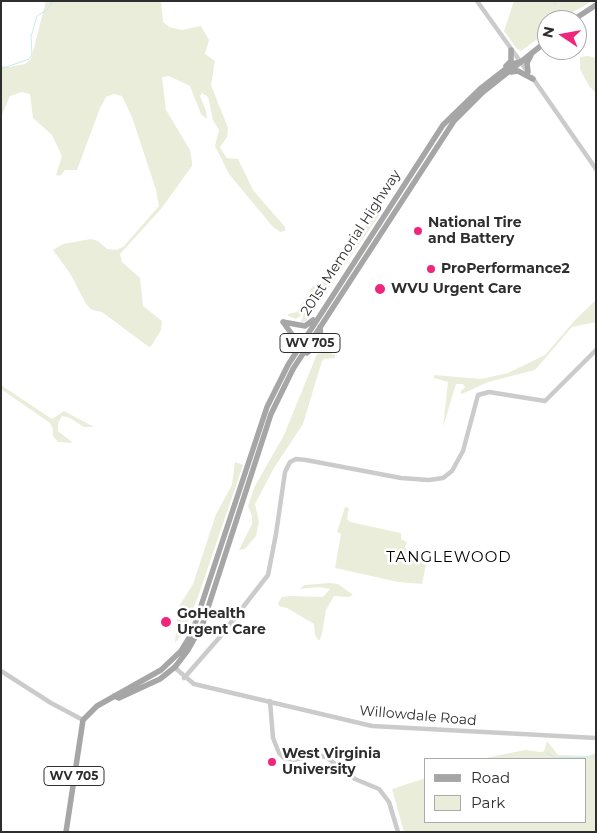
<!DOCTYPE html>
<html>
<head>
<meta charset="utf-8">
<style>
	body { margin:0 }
	#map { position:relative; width:597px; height:833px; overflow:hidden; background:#fff; font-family:Montserrat,sans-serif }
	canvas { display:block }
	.frame { position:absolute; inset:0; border:2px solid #2e2e2e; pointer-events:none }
	.legend { position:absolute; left:424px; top:758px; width:162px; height:65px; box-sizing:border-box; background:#fff; border:1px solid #ababab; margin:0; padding:6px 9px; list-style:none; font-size:15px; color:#2e2e2e }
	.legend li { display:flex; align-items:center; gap:10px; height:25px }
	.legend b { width:25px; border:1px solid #ababab }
	.north { position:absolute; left:537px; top:10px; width:50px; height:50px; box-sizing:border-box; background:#fff; border:1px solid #ababab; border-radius:50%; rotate:282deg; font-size:14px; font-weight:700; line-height:20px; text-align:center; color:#2e2e2e }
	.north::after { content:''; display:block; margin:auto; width:18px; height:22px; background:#f0267d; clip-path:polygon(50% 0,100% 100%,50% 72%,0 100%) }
</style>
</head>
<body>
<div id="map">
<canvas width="597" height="833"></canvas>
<div class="frame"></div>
<ul class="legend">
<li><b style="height:6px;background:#a6a6a6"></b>Road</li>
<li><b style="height:14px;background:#ebeddb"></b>Park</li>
</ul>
<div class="north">N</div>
</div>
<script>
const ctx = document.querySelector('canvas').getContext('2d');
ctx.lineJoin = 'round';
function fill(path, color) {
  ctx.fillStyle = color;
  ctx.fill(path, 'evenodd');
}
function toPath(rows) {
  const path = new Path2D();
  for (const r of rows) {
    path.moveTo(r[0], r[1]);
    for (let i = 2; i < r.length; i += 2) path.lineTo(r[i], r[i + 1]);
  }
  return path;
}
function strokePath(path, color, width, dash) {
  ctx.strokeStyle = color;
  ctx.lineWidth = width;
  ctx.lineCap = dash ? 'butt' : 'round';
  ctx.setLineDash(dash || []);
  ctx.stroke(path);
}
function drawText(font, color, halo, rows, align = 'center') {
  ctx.font = font + ' Montserrat,sans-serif';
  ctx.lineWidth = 5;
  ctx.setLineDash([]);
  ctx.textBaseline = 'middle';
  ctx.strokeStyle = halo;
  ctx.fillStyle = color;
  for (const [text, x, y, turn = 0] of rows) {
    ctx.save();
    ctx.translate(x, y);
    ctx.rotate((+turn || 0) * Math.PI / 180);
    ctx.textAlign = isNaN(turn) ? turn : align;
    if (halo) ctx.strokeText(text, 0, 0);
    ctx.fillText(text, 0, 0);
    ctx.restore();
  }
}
fill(toPath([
	[46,1,161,1,163,22,169,27,182,30,201,26,209,40,205,54,215,61,211,85,228,128,227,137,220,147,222,151,227,158,238,159,253,190,285,227,285,231,280,232,273,227,229,174,215,146,219,130,213,120,208,97,202,93,200,96,206,111,207,119,201,114,190,86,169,76,162,77,166,110,190,150,192,162,192,166,161,209,120,254,122,262,140,278,143,306,162,321,161,330,152,345,149,347,102,312,92,310,86,304,71,275,53,250,63,244,91,239,98,241,107,249,117,250,124,246,159,206,156,190,132,117,122,96,114,94,106,97,100,108,77,170,65,170,60,176,56,175,62,156,52,135,33,118,30,94,22,92,10,96,1,117,1,66,10,67,25,64,31,59],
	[514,1,592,1,560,20,547,20,547,32,521,51,516,48,504,31],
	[588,56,596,58,596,93,589,86,580,69,580,57],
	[375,212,380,214,306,321,301,323,304,313,296,319,288,316,288,314,297,312,312,287,333,275],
	[596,300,596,322,572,327,535,370,488,382,462,394,460,392,465,387,463,384,456,384,443,427,448,382,434,378,434,375,481,379,508,373,545,355,575,320],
	[328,352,335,355,335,358,324,359,322,361,303,424,274,468,255,504,259,522,256,536,245,549,239,550,252,524,252,516,248,506,255,486,284,435,317,354],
	[1,385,52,419,64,411,94,427,84,427,70,418,62,416,58,423,58,431,73,443,58,442,53,436,53,429,50,423,1,389],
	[235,462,243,465,198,597,184,631,175,643,178,608,193,584,216,514,232,485],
	[345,507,349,508,347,519,350,522,401,533,401,539,407,542,405,547,411,556,427,560,422,584,398,582,335,568,341,534,337,532],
	[329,583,338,584,353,595,349,597,334,596,326,610,322,634,319,641,315,635,314,624,287,608,279,606,278,603,282,597,290,596,323,597,330,589,319,587,299,589,305,585],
	[547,741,558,755,588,756,596,753,596,832,404,832,392,789,426,778,426,822,586,822,586,759,481,759,525,750,541,752,544,751]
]), '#ebeddb');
strokePath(toPath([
	[552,1,556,5],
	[1,69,29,59,32,54,31,37,37,16,48,9,53,1],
	[546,753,556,758,596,757]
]), '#c6ecee', 1);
strokePath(toPath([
	[477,1,527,71],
	[532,77,596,169],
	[174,667,194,684,372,726,596,738],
	[1,671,51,703,83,720],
	[184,678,219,638,268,575,276,534,285,472,290,462,296,459,306,460,401,478,429,480,443,478,452,471,463,451,478,395,489,392,545,401,596,350],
	[270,701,273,738,279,753,284,758,293,760,316,755,326,757,355,779,379,789,389,802,398,832]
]), '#cbcbcb', 4.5);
strokePath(toPath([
	[573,20,596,5],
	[506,66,511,61,511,50],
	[511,72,518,71,533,79],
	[528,72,527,63,531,55],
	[283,322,305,326,313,320],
	[283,322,296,340,295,350],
	[320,327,321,339,333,349],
	[307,353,313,348,328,350,333,349],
	[114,696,119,698,160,679,175,667,188,650,203,623,271,414,293,369,454,121,483,92,547,41],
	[66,832,83,720,97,706,161,670,181,651,192,633,267,407,288,365,443,125,480,89,512,64,520,62]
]), '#a6a6a6', 5.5);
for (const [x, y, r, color] of [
	[418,231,5,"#f0267d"],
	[431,269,5,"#f0267d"],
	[380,289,6,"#f0267d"],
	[166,622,6,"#f0267d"],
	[272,762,5,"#f0267d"]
]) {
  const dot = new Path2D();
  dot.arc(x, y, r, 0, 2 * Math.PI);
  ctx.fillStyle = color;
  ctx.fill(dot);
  strokePath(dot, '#fff', 2);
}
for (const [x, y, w] of [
	[310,343,60],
	[74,776,60]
]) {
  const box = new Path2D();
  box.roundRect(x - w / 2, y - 9.5, w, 19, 4);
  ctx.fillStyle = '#fff';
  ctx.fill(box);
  strokePath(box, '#2e2e2e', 1);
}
drawText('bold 12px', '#2e2e2e', null, [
	["WV 705",310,343],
	["WV 705",74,776]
]);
drawText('bold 14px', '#2e2e2e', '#fff', [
	["National Tire",428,223],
	["and Battery",428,239],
	["ProPerformance2",441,269],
	["WVU Urgent Care",391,289],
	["GoHealth",177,614],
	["Urgent Care",177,630],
	["West Virginia",282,754],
	["University",282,770]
], 'left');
drawText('14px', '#2e2e2e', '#fff', [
	["201st Memorial Highway",351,243,-57],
	["Willowdale Road",418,716,5]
]);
ctx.letterSpacing = '1px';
drawText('15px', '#000', '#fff', [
	["TANGLEWOOD",449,558]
]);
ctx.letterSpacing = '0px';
</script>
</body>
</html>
